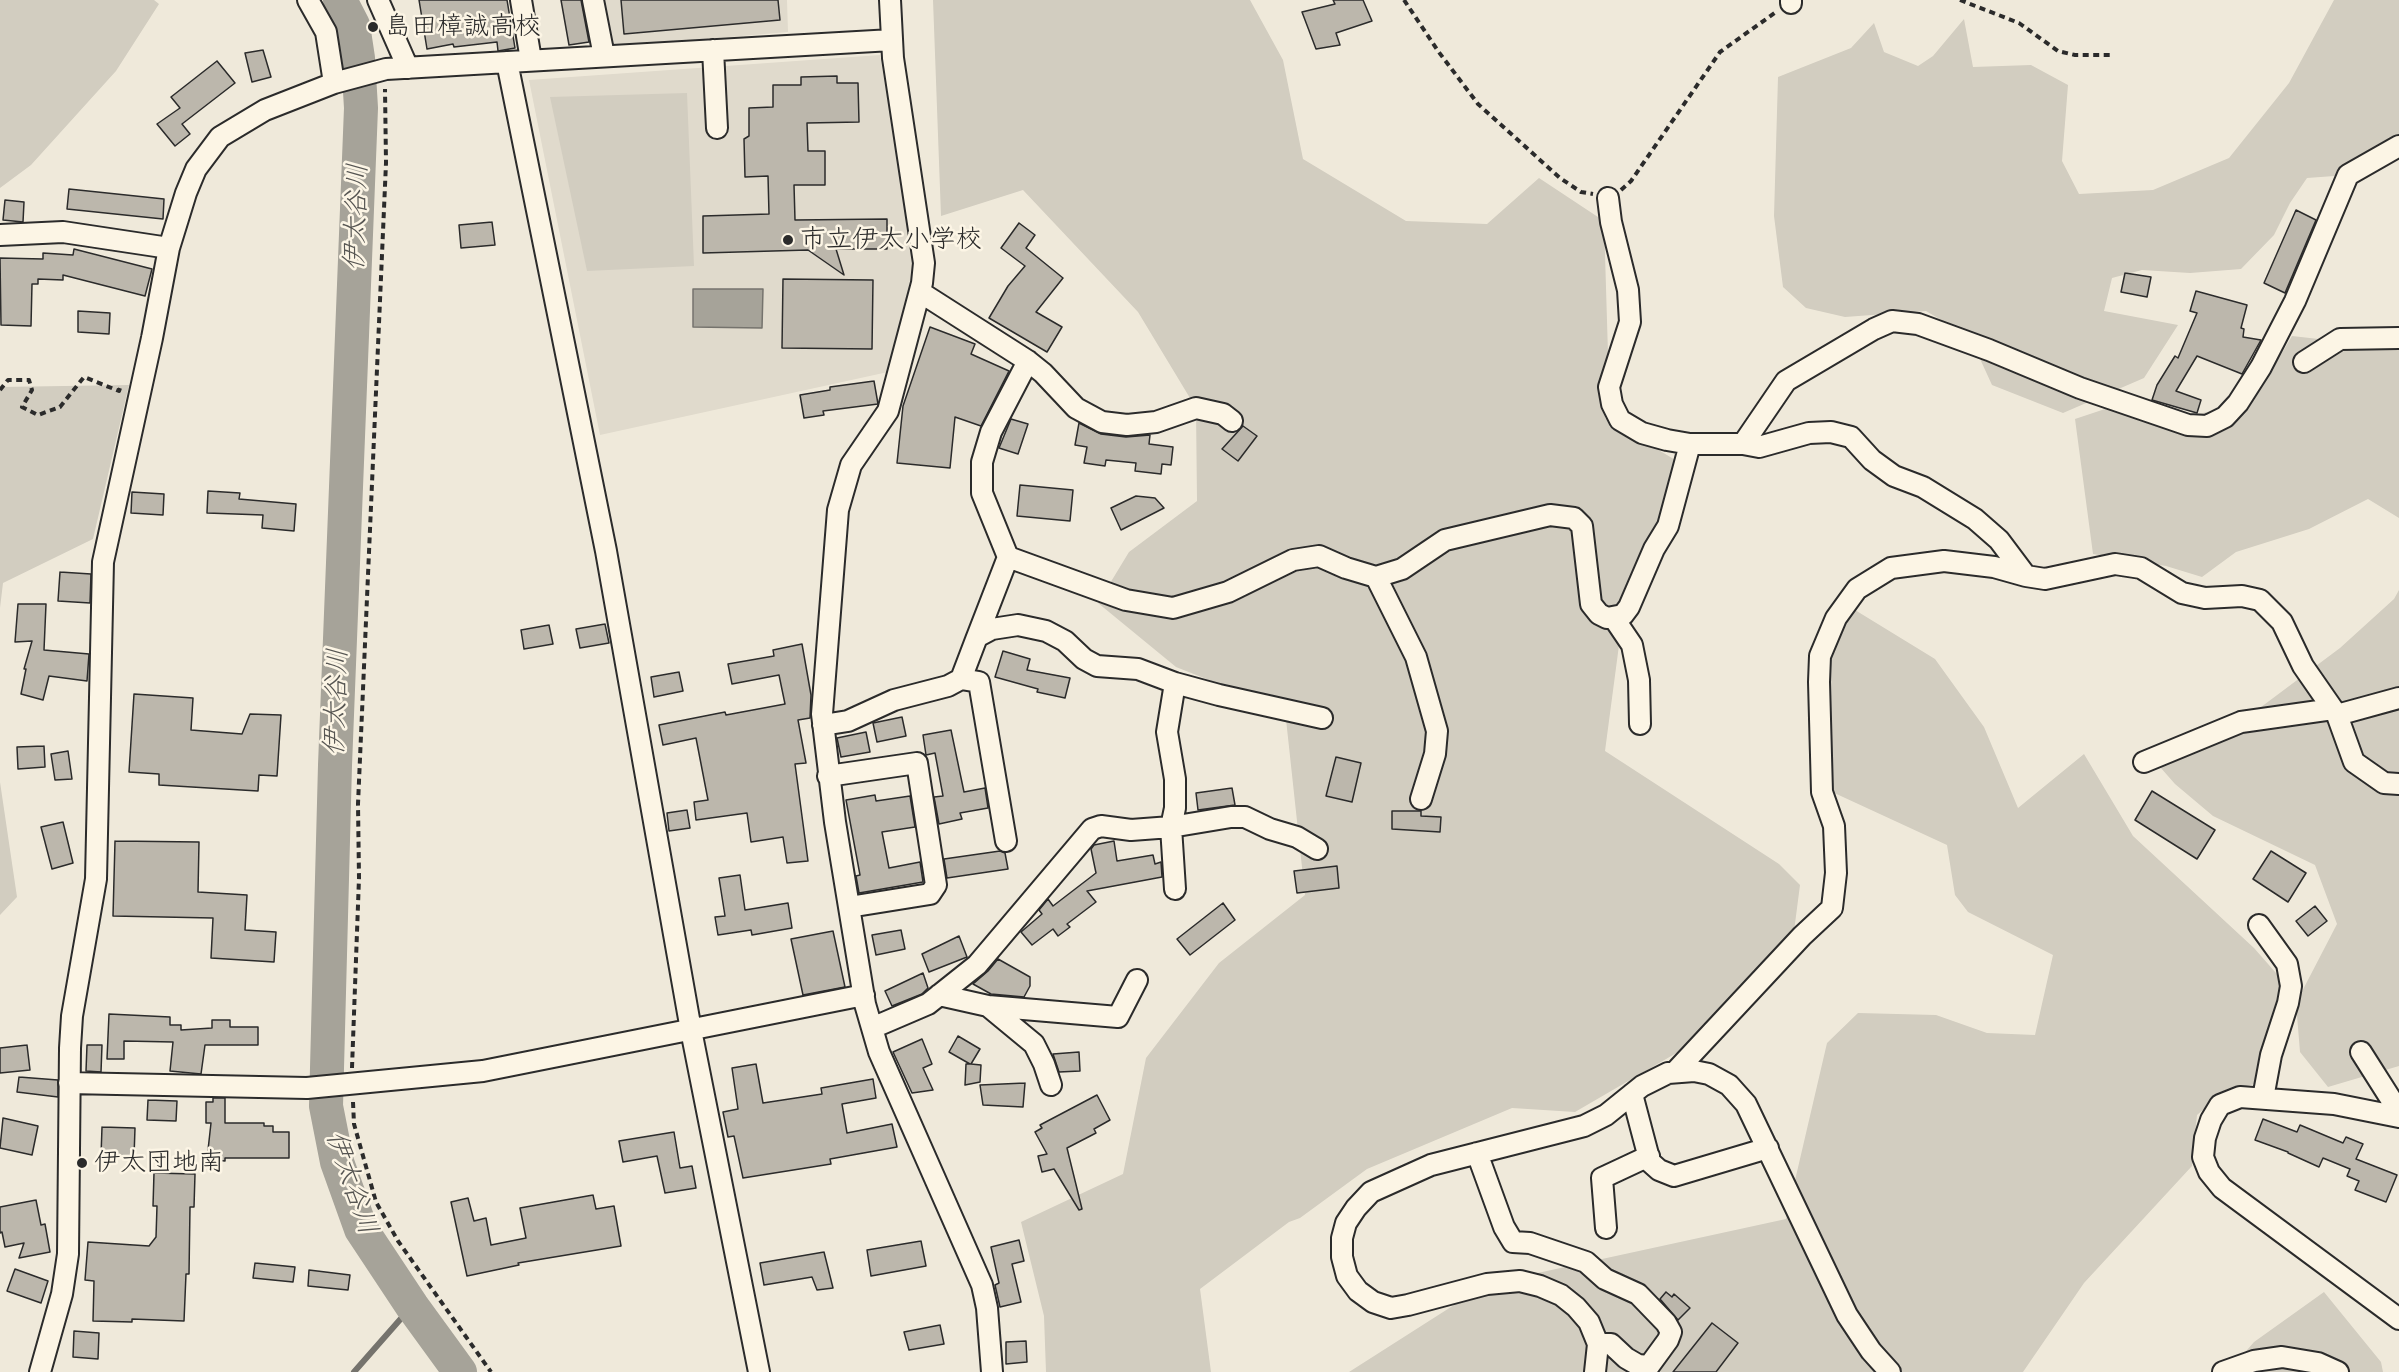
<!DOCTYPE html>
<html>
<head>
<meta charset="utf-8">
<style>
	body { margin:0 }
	canvas { display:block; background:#efe9da }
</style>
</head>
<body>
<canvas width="2399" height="1372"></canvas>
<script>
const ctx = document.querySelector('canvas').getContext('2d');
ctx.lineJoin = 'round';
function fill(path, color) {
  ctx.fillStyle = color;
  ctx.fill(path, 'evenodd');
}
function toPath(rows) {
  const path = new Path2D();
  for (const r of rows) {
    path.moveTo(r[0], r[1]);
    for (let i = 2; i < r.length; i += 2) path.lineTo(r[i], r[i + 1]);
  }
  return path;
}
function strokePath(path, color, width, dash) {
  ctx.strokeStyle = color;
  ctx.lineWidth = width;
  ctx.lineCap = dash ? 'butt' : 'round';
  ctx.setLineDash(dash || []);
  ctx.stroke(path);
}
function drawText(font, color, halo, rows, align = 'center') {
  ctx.font = font + ' Caveat,"Klee One",sans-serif';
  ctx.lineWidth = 5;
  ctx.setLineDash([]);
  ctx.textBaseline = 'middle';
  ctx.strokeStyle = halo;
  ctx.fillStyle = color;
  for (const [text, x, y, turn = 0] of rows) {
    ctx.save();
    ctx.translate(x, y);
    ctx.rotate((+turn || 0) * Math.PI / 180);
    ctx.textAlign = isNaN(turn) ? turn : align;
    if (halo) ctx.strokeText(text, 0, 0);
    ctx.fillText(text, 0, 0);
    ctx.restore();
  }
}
fill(toPath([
	[601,0,787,0,788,32,610,47],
	[880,55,911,237,913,286,888,372,600,435,529,80]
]), '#e0dacc');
fill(toPath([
	[0,0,154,0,159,4,116,71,31,165,0,188],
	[933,0,1250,0,1283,60,1303,159,1406,221,1487,224,1539,178,1604,221,1608,354,1605,418,1687,467,1623,615,1605,751,1779,864,1800,885,1793,939,1697,1041,1575,1112,1512,1108,1367,1169,1300,1218,1289,1222,1200,1289,1211,1372,1046,1372,1044,1316,1021,1222,1123,1174,1146,1058,1219,963,1305,895,1285,710,1176,667,1098,603,1129,552,1197,501,1196,408,1138,312,1023,190,941,216],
	[2334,0,2399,0,2399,145,2348,175,2307,178,2290,203,2274,235,2241,269,2190,273,2142,270,2112,278,2104,311,2178,325,2144,378,2063,413,1992,385,1970,337,1926,311,1845,317,1806,308,1783,287,1774,216,1778,77,1851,48,1874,23,1884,52,1918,66,1933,56,1964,19,1973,67,2031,65,2068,85,2062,161,2079,194,2153,190,2229,158,2289,83],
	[687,93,694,266,587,271,550,97],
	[2292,336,2399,348,2399,518,2368,499,2309,529,2236,552,2202,577,2166,566,2093,554,2075,419,2123,403,2158,422,2242,405,2270,373],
	[129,385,93,539,3,583,0,608,0,387],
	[2399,590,2399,1066,2328,1087,2300,1052,2296,1003,2337,924,2315,865,2213,816,2175,784,2146,751,2241,722,2340,648,2394,599],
	[1855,610,1935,659,1984,727,2018,808,2084,754,2133,836,2254,948,2283,981,2259,1083,2225,1091,2197,1115,2192,1166,2084,1283,2023,1372,1349,1372,1487,1284,1786,1219,1827,1043,1858,1013,1936,1015,1987,1033,2035,1035,2053,955,1968,912,1955,895,1947,845,1830,791,1825,693,1836,626],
	[0,782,17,897,0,915],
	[2324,1292,2381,1362,2383,1372,2228,1372,2254,1342]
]), '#d2cdc0');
const water = toPath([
	[693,289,763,289,762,328,693,327,693,289]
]);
fill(water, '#a6a399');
strokePath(water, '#75736d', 1.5);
strokePath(toPath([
	[354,1372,412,1306]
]), '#75736d', 6);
strokePath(toPath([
	[340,0,353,25,358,58,361,108,335,765,326,1106,337,1162,361,1229,412,1306,460,1372]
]), '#a6a399', 34);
const building = toPath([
	[419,0,507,0,515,48,498,51,497,42,454,47,453,44,427,49,419,0],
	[561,0,581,0,589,42,569,45,561,0],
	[621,0,778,0,780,20,624,34,621,0],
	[1333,0,1363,0,1372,21,1336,33,1340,45,1316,49,1302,12,1335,4,1333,0],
	[263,50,271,77,252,82,245,53,263,50],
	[217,61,235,83,182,124,190,134,175,146,157,124,180,108,171,97,217,61],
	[837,76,837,83,858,83,859,122,807,123,808,151,825,151,825,185,794,185,795,220,887,219,887,249,836,249,844,275,808,250,703,253,703,216,769,214,768,176,745,177,744,139,749,136,749,108,773,107,773,85,801,85,801,77,837,76],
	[69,189,164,199,163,219,67,209,69,189],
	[5,200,24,202,23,222,3,220,5,200],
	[2296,210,2316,220,2285,293,2264,283,2296,210],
	[492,222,495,245,461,248,459,225,492,222],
	[1019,223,1035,235,1026,248,1063,278,1036,312,1062,327,1047,352,989,318,1008,286,1025,266,1001,248,1019,223],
	[74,249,152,269,145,296,63,275,63,280,38,279,38,284,32,284,31,326,1,325,0,258,43,259,43,253,73,255,74,249],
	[2125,273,2151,277,2147,297,2121,292,2125,273],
	[783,279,873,280,872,349,782,348,783,279],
	[2196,291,2247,305,2241,328,2244,329,2243,337,2261,340,2242,374,2197,356,2176,391,2201,400,2197,413,2152,400,2157,385,2175,356,2178,358,2197,313,2190,311,2196,291],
	[78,311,110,313,109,334,78,332,78,311],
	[930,327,975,344,971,354,1009,371,981,426,955,417,950,468,897,463,903,406,930,327],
	[874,381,878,404,823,411,824,415,804,418,800,395,830,390,830,387,874,381],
	[1011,419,1028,424,1018,454,999,448,1011,419],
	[1079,423,1101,434,1126,437,1150,435,1149,444,1173,447,1171,465,1162,464,1161,474,1135,471,1136,463,1106,460,1105,466,1084,463,1087,447,1075,445,1079,423],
	[1243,426,1257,436,1238,461,1222,449,1243,426],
	[1020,485,1073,490,1070,521,1017,516,1020,485],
	[208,491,240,493,239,499,296,504,294,531,262,528,263,515,207,513,208,491],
	[132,492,164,494,163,515,131,513,132,492],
	[1136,496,1155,498,1164,508,1121,530,1111,508,1136,496],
	[60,572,91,574,90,603,58,601,60,572],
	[18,604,46,604,44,650,89,654,87,681,49,676,43,700,21,694,26,669,24,669,32,641,15,642,18,604],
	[605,624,609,643,580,648,576,629,605,624],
	[549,625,553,644,524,649,521,630,549,625],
	[802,644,811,695,810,718,798,720,806,763,795,764,808,861,787,863,783,837,751,842,747,813,696,820,694,802,708,800,696,738,663,745,659,725,725,712,726,715,785,704,779,675,732,684,728,664,774,656,773,650,802,644],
	[1003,651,1030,659,1027,670,1070,678,1065,698,1037,692,1038,689,995,677,1003,651],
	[679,672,683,691,654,697,651,677,679,672],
	[134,694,193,698,191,730,242,734,250,714,281,715,277,776,259,775,258,791,159,785,159,774,129,772,134,694],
	[902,717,906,736,877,742,873,723,902,717],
	[951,730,964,792,985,788,988,808,960,813,962,819,939,824,934,797,943,796,935,753,926,755,923,735,951,730],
	[866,732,870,752,841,757,837,738,866,732],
	[44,746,45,767,18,769,17,747,44,746],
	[68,751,72,779,55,780,51,754,68,751],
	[1336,757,1361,763,1352,802,1326,796,1336,757],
	[1232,788,1235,805,1198,810,1196,793,1232,788],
	[2152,791,2215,830,2197,859,2135,820,2152,791],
	[875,795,876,801,910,796,915,827,882,832,889,868,920,862,923,882,859,893,856,876,860,875,846,800,875,795],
	[687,810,690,828,669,831,667,813,687,810],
	[1392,811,1421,811,1421,816,1441,817,1440,832,1392,829,1392,811],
	[63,822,73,863,52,869,41,827,63,822],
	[115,841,199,842,198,892,247,895,245,930,276,932,274,962,211,958,213,918,113,916,115,841],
	[1114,841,1117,861,1153,855,1155,864,1161,862,1162,877,1087,891,1096,902,1067,924,1070,927,1058,936,1053,929,1032,945,1021,932,1042,914,1039,910,1048,899,1053,906,1096,873,1091,849,1094,845,1114,841],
	[1000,851,1005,853,1008,869,947,878,944,859,1000,851],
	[2271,851,2306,873,2288,902,2253,879,2271,851],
	[1337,866,1339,888,1297,893,1294,871,1337,866],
	[740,875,745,910,788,903,792,928,752,935,751,930,718,935,715,917,725,916,719,878,740,875],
	[1223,903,1235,920,1190,955,1177,939,1223,903],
	[2315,906,2327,921,2308,936,2296,921,2315,906],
	[901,930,905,949,876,955,872,935,901,930],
	[833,931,845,987,803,995,791,939,833,931],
	[959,936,967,957,929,972,922,954,959,936],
	[998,959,1030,977,1030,986,1024,997,991,994,973,984,988,971,998,959],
	[923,973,928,988,922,994,892,1006,885,991,923,973],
	[109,1014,170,1017,170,1025,181,1025,181,1030,212,1028,212,1020,230,1020,230,1027,258,1027,258,1045,205,1045,201,1074,170,1071,173,1042,124,1041,124,1059,107,1059,109,1014],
	[958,1036,980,1049,971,1064,981,1065,980,1082,965,1085,966,1064,970,1064,949,1052,958,1036],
	[922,1039,932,1064,923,1068,933,1090,912,1093,893,1052,922,1039],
	[27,1045,30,1070,0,1073,0,1048,27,1045],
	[87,1045,102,1045,101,1072,86,1071,87,1045],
	[1079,1052,1080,1071,1059,1072,1053,1054,1079,1052],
	[756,1064,763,1103,822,1094,821,1088,873,1079,876,1098,842,1104,847,1133,892,1124,897,1147,830,1159,831,1164,743,1178,734,1136,728,1137,723,1112,738,1109,732,1068,756,1064],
	[19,1077,58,1080,58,1097,17,1092,19,1077],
	[1025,1083,1023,1107,983,1105,980,1085,1025,1083],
	[1097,1095,1110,1120,1094,1129,1096,1133,1067,1148,1082,1209,1079,1210,1054,1169,1042,1172,1038,1156,1047,1154,1035,1132,1042,1128,1040,1125,1097,1095],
	[213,1098,225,1098,225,1123,264,1123,264,1126,273,1126,273,1132,289,1132,289,1158,225,1158,225,1161,207,1159,211,1123,206,1123,206,1102,213,1102,213,1098],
	[148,1100,177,1101,176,1121,147,1120,148,1100],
	[3,1118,38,1126,32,1155,0,1148,3,1118],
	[2263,1119,2297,1132,2300,1125,2343,1143,2346,1137,2363,1144,2356,1159,2397,1175,2386,1202,2355,1190,2359,1181,2347,1176,2350,1169,2323,1158,2319,1167,2288,1153,2288,1152,2255,1140,2263,1119],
	[102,1127,135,1128,134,1157,101,1156,102,1127],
	[674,1132,680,1168,692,1166,696,1188,665,1193,657,1156,623,1162,619,1141,674,1132],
	[154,1173,195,1174,194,1207,190,1207,189,1274,186,1274,184,1321,132,1319,132,1322,93,1321,94,1281,85,1280,88,1242,149,1246,156,1237,157,1206,153,1206,154,1173],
	[593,1195,596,1209,614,1206,621,1246,518,1263,519,1265,467,1276,451,1202,468,1198,474,1221,486,1218,491,1245,526,1238,520,1208,593,1195],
	[36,1200,41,1225,45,1224,50,1252,19,1258,24,1243,5,1247,2,1232,0,1233,0,1207,36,1200],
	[1019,1240,1024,1261,1012,1264,1021,1302,1000,1307,995,1285,999,1283,991,1247,1019,1240],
	[921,1241,926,1266,871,1276,867,1250,921,1241],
	[824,1252,833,1288,817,1290,812,1277,764,1285,760,1263,824,1252],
	[255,1263,295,1267,293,1282,253,1278,255,1263],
	[15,1269,48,1281,41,1303,7,1291,15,1269],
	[309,1270,350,1275,348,1290,308,1286,309,1270],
	[1666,1292,1672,1297,1674,1294,1690,1308,1678,1320,1660,1299,1666,1292],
	[1712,1323,1738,1343,1716,1372,1673,1372,1712,1323],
	[940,1325,944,1344,909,1350,904,1332,940,1325],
	[74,1331,99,1333,98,1359,73,1357,74,1331],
	[1026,1341,1027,1362,1006,1364,1006,1342,1026,1341]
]);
fill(building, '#bcb7ac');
strokePath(building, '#2b2b2b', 1.5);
const minor = toPath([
	[308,0,326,32,334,83],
	[378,0,408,68],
	[521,0,531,60],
	[593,0,604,56],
	[890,0,893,58,924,263,922,283,888,411,851,465,838,510,822,714,835,822,865,1004,879,1052,982,1285,987,1308,992,1372],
	[1791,0,1791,3],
	[713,50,717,128],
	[507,62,606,551,691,1030,759,1372],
	[1608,198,1611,222,1628,290,1630,322,1609,387,1612,404,1620,420,1642,433,1667,440,1690,444,1743,444,1759,447,1809,433,1831,432,1851,437,1872,460,1894,476,1923,487,1975,519,1999,540,2026,576,2045,579,2115,564,2141,568,2182,593,2205,598,2242,596,2260,600,2282,622,2303,666,2337,715,2354,762,2384,783,2399,784],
	[0,235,63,232,169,248],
	[920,292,1028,361,1043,373,1076,408,1102,422,1127,425,1156,422,1196,408,1223,414,1232,421],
	[2304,362,2340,339,2399,338],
	[1743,444,1786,381,1874,329,1892,321,1918,324,1989,350,2080,388,2188,425,2207,426,2225,417,2238,403,2261,367,2295,301,2348,175,2399,146],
	[1008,557,1126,600,1173,608,1228,592,1293,560,1319,556,1346,568,1376,577,1402,569,1445,540,1550,515,1574,518,1582,526,1591,604,1599,614,1607,618,1623,615,1629,607,1654,549,1668,526,1690,444],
	[1376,577,1416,657,1437,731,1435,754,1421,799],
	[1613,617,1632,645,1639,680,1640,724],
	[977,637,1008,557,982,493,982,462,991,432,1028,361],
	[961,679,979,682,1006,841],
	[2337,715,2399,698],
	[823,725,848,721,894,700,948,686,961,679,977,637,992,629,1018,625,1046,631,1065,641,1084,659,1097,666,1138,669,1175,683,1219,695,1322,718],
	[2144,762,2241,722,2333,709],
	[828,776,917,763,936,885,930,894,849,907],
	[1175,889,1171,827,1175,808,1175,779,1167,732,1175,683],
	[2259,925,2287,964,2291,986,2288,1003,2271,1055,2263,1098],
	[939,995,988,1006,1118,1017,1137,980],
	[988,1006,1034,1044,1044,1064,1051,1085],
	[872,1028,928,1004,977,965,1092,829,1101,826,1131,830,1171,827,1231,817,1245,817,1270,829,1297,837,1317,849],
	[2361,1052,2399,1112],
	[1675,1072,1802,936,1832,908,1836,873,1834,826,1822,792,1819,682,1820,656,1836,618,1857,589,1891,568,1944,561,1994,567,2026,576],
	[69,1083,307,1088,483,1071,864,995],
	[1632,1094,1650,1162,1659,1170,1674,1176,1768,1148],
	[2399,1117,2334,1104,2240,1097,2220,1105,2211,1120,2205,1138,2203,1157,2209,1172,2222,1188,2399,1319],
	[1477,1153,1504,1227,1513,1242,1530,1243,1586,1262,1605,1279,1638,1294,1666,1323,1671,1332,1668,1340,1649,1366,1638,1365,1626,1358,1611,1344,1598,1344],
	[1606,1228,1602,1178,1649,1156],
	[40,1372,62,1294,68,1254,70,1048,72,1016,96,879,103,562,152,338,169,248,186,193,196,169,220,137,265,110,334,83,386,69,892,40],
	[1595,1372,1598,1344,1589,1322,1576,1307,1561,1295,1540,1286,1520,1281,1487,1284,1408,1305,1391,1308,1373,1302,1358,1291,1347,1276,1342,1257,1342,1238,1346,1223,1356,1208,1371,1192,1431,1165,1584,1126,1606,1115,1642,1086,1668,1073,1694,1071,1709,1074,1729,1085,1746,1104,1847,1315,1871,1351,1890,1372],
	[2223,1372,2254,1361,2282,1357,2318,1363,2338,1372]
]);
strokePath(minor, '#2b2b2b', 24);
strokePath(toPath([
	[1404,0,1438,51,1478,104,1560,178,1581,192,1593,194],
	[1960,0,2019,23,2058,51,2075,55,2113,55],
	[1621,190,1631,181,1720,52,1776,12],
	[0,390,8,380,29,380,32,390,22,407,38,415,60,407,84,377,119,391,120,388],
	[352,1068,359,878,358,804,386,163,385,89],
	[353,1102,354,1124,376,1202,398,1241,491,1372]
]), '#2b2b2b', 4, [6, 4.5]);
strokePath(minor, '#fcf5e5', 20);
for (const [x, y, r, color] of [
	[373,27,6,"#2b2b2b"],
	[788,240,6,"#2b2b2b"],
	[82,1163,6,"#2b2b2b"]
]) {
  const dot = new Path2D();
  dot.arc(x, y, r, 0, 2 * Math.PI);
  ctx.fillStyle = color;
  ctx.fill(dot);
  strokePath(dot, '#fcf5e5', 2);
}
drawText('26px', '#2b2b2b', '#fcf5e5', [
	["島田樟誠高校",385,27],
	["市立伊太小学校",800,240],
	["伊太団地南",94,1163]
], 'left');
drawText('italic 27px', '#565552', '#fcf5e5', [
	["伊太谷川",357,217,-88],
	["伊太谷川",337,702,-88],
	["伊太谷川",351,1183,71]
]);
</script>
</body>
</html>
